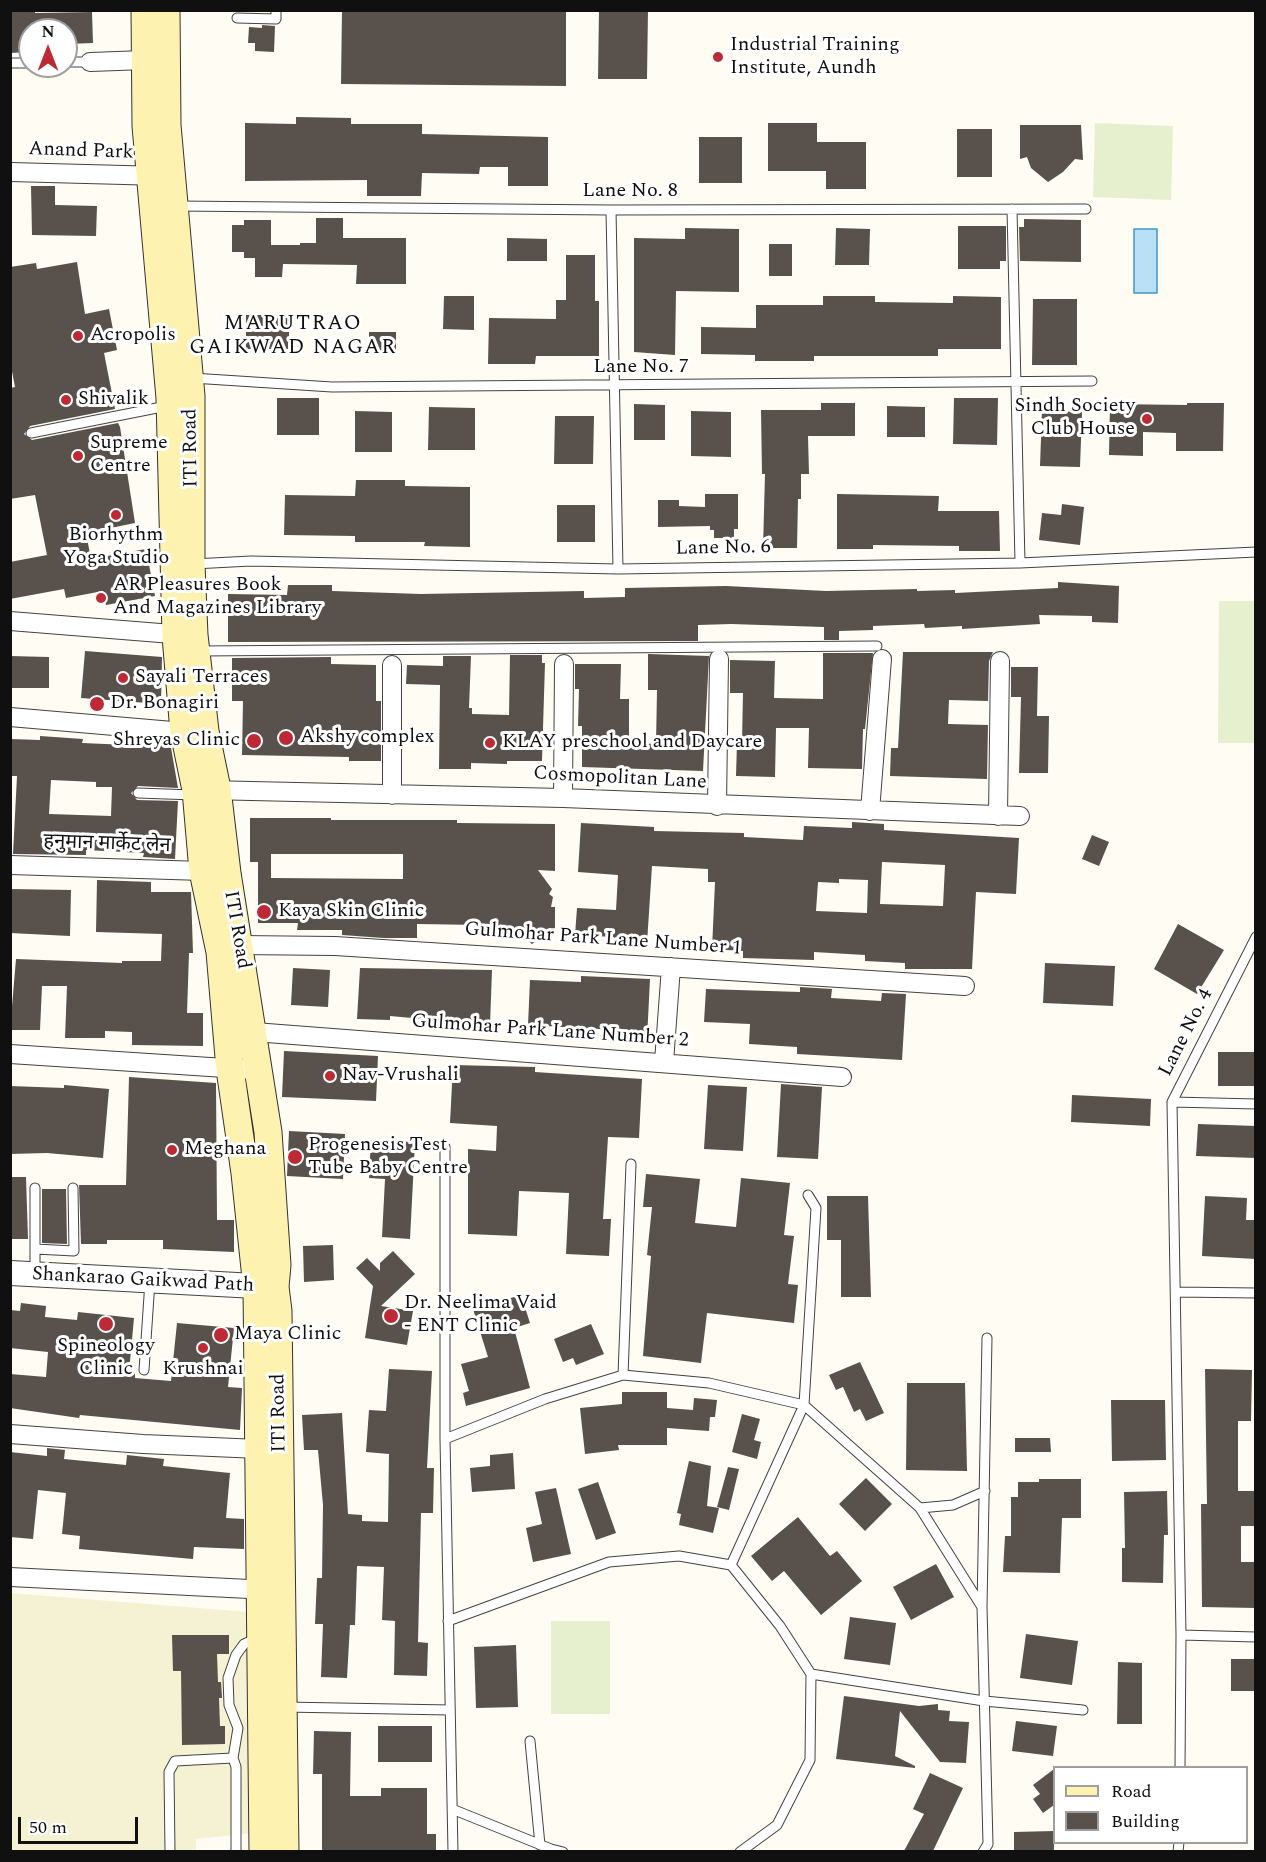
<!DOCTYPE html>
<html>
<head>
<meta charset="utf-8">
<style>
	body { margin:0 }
	#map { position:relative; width:1266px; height:1862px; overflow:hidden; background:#fffcf3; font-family:Spectral,serif }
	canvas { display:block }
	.frame { position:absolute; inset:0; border:12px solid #101010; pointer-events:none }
	.legend { position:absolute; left:1053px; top:1766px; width:195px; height:78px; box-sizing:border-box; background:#fff; border:2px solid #9f9f9f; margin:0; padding:8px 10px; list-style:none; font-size:18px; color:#101010 }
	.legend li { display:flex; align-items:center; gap:12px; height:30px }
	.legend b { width:30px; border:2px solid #9f9f9f }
	.north { position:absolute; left:18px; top:18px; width:60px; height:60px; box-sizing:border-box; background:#fff; border:2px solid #9f9f9f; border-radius:50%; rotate:0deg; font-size:16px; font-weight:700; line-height:24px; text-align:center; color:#101010 }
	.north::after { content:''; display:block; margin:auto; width:21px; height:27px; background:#bd2a35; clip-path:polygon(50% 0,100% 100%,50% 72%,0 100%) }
	.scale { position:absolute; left:18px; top:1817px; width:120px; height:27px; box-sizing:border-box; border:3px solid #101010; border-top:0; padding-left:8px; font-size:18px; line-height:21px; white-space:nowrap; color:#101010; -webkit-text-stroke:4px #fff; paint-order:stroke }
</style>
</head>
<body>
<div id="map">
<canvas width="1266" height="1862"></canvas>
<div class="frame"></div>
<ul class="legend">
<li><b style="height:8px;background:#fdf2b0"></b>Road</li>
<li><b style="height:16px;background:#58514c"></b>Building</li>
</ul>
<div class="north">N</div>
<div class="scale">50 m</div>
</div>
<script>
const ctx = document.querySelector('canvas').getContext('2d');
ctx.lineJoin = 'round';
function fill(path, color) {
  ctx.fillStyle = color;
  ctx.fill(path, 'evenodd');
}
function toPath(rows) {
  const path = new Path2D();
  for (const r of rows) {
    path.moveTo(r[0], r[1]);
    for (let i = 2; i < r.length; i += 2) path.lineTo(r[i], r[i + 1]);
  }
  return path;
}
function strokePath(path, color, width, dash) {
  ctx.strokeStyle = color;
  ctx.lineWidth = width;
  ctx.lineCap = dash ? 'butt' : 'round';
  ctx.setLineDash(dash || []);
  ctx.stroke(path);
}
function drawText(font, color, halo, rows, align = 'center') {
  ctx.font = font + ' Spectral,"Noto Sans Devanagari",serif';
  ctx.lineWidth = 6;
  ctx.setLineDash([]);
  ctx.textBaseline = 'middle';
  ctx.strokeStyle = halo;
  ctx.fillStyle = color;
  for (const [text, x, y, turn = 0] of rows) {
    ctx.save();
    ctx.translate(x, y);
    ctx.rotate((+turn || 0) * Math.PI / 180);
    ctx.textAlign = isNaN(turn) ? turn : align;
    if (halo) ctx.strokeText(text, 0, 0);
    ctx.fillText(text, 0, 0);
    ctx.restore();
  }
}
fill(toPath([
	[10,1593,248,1612,252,1833,196,1839,196,1851,11,1851]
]), '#f5f1d3');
fill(toPath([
	[1095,123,1173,126,1171,200,1093,197],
	[1219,601,1255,601,1255,743,1218,743],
	[551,1621,610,1621,610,1714,551,1714]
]), '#e6f0ce');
const water = toPath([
	[1134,229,1157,229,1157,293,1134,293,1134,229]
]);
fill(water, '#b9e0f5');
strokePath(water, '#4297ca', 1.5);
fill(toPath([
	[10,10,35,10,35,13,92,12,93,43,66,44,66,30,30,30,30,52,10,53],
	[342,10,566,10,566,86,341,84],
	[599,10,648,10,647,79,598,79],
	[262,25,275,26,274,52,255,51,255,43,248,43,249,27,262,28],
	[296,117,351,118,351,124,422,124,422,134,548,137,548,186,508,186,508,167,480,167,479,174,422,173,421,196,367,196,367,180,245,181,245,123,296,124],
	[768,123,817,123,817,142,866,142,866,189,826,189,826,171,768,171],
	[1020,125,1081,125,1083,160,1075,159,1063,172,1048,182,1031,168,1027,157,1020,159],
	[957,129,992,129,992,177,957,177],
	[699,137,742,137,742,183,699,183],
	[31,186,55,186,55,205,97,206,96,236,32,235],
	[316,218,343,218,343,238,406,238,406,284,356,284,357,265,283,264,282,277,255,277,255,258,244,258,244,252,232,252,232,225,244,225,244,220,271,220,271,245,300,245,300,243,316,243],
	[1024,219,1081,220,1081,262,1020,261,1019,227,1024,227],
	[958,226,1006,226,1006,261,1000,261,1000,269,958,269],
	[685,228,739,229,739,292,676,291,675,355,634,352,634,238,685,239],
	[836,228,870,229,869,265,835,265],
	[507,238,547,239,547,261,507,261],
	[769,244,792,244,792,276,769,276],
	[566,255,595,255,595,301,599,301,599,356,536,356,535,364,488,364,489,318,556,319,556,300,566,300],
	[77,262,85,314,109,309,117,350,104,353,115,409,30,426,24,434,32,440,118,423,120,427,135,523,86,533,91,559,146,549,155,596,106,605,103,591,66,598,64,589,10,599,10,562,47,555,35,495,10,499,10,388,15,387,10,361,10,267,36,263,37,269],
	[444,296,474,296,474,330,443,329],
	[823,296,875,296,875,302,953,303,953,296,1001,297,1001,349,938,349,938,356,814,356,814,361,755,361,755,355,701,354,701,327,756,328,756,305,823,305],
	[1033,299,1077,299,1077,365,1032,365],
	[246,315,289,315,289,349,246,349],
	[369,332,396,332,396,354,369,354],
	[277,398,319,398,319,435,277,435],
	[954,398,998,398,997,445,953,444],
	[821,403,855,403,855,436,808,436,809,474,801,474,801,499,798,499,797,548,763,548,765,474,762,474,761,410,821,410],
	[1187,403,1224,403,1223,451,1176,451,1176,433,1143,432,1143,456,1109,455,1110,404,1187,405],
	[634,404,665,405,665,440,634,440],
	[887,406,925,407,925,437,887,437],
	[429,407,475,408,475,450,428,450],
	[355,411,392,412,392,452,355,452],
	[691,411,731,412,731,457,691,456],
	[1042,411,1082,412,1080,467,1040,466],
	[555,416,594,416,593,464,554,464],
	[356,480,405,480,405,486,470,487,470,547,424,546,425,542,355,542,355,536,284,535,285,495,355,496],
	[705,494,738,494,738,529,734,529,734,538,714,538,714,530,710,530,710,526,658,527,658,500,679,500,679,506,705,507],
	[837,494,939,496,938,511,999,511,1000,551,959,551,959,546,873,545,873,549,837,549],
	[1062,504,1084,507,1080,545,1039,540,1042,513,1061,515],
	[557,505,595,505,595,542,557,542],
	[1058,582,1119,586,1118,623,1092,622,1092,616,1039,615,1040,624,962,629,962,626,925,628,924,624,873,626,873,630,839,631,839,640,824,640,824,627,731,624,698,625,698,641,228,642,228,594,287,595,288,585,332,585,332,591,421,594,584,591,584,598,625,597,625,588,726,586,826,591,917,589,917,591,955,590,955,593,1058,588],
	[85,651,162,657,161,704,81,698],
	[903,652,993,652,989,661,988,701,949,700,948,724,988,725,987,779,890,776,891,748,898,748],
	[823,653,873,653,865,729,863,729,862,769,808,768,809,728,776,728,775,777,736,776,737,742,742,742,743,693,730,693,730,660,775,661,774,698,823,699],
	[648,654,709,656,703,771,582,767,582,726,578,726,579,689,575,689,575,664,621,664,620,699,629,699,629,743,656,744,657,690,648,690],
	[510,655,542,655,542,663,545,663,542,761,507,761,507,764,471,763,471,769,439,769,440,685,406,684,407,665,443,666,443,656,471,656,469,708,472,708,472,714,509,715],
	[10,656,49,657,49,688,10,688],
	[331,657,331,664,376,665,376,701,381,701,381,761,349,761,349,757,242,755,243,701,232,701,232,658],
	[1011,667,1038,667,1037,716,1049,716,1048,773,1019,773,1021,697,1011,697],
	[40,736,83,739,82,743,153,746,154,741,170,742,178,788,138,786,131,793,137,800,178,801,175,859,143,857,144,853,86,850,86,855,13,854,17,776,10,776,10,739,40,740],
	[51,780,96,782,96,787,112,787,111,816,49,814],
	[250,818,331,818,331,820,457,820,457,823,555,824,555,871,538,870,552,889,549,894,553,897,551,907,555,907,555,928,532,944,523,936,481,935,481,925,417,924,417,938,384,938,342,935,342,930,297,930,298,923,258,923,258,862,250,862],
	[271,854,403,854,403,879,271,878],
	[852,822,884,824,884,830,1019,838,1016,894,976,892,972,969,905,969,905,963,865,961,865,955,814,952,814,960,743,958,743,951,712,949,715,882,708,882,708,869,652,866,647,943,614,941,614,937,575,935,577,908,616,910,618,875,578,872,581,823,654,827,654,831,744,833,744,837,803,840,804,826,852,828],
	[882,862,945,865,943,906,880,904],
	[839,879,868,880,867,913,816,911,818,882,839,883],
	[1092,835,1109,842,1099,866,1082,859],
	[97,880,151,882,151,892,191,892,193,953,189,953,187,1013,203,1013,203,1046,132,1045,132,1032,105,1031,105,1038,65,1038,67,986,42,986,40,1030,10,1030,16,959,122,963,122,961,161,961,162,934,96,932],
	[10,889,71,890,70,936,10,933],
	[1178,924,1224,950,1197,994,1154,969],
	[1045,963,1115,966,1113,1006,1043,1003],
	[293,968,330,970,328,1007,291,1005],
	[360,968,492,970,490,1025,390,1016,390,1020,357,1019],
	[581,976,650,979,647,1039,617,1037,617,1030,528,1025,530,980,581,982],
	[800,987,832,989,831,998,881,1001,882,993,906,994,902,1060,797,1054,797,1047,749,1044,750,1024,704,1022,706,989,800,992],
	[284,1051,378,1056,376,1101,282,1097],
	[1218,1052,1255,1052,1255,1086,1218,1086],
	[453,1065,535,1067,535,1072,642,1079,639,1138,608,1137,603,1219,611,1219,609,1256,566,1254,569,1193,519,1191,517,1236,468,1234,468,1149,496,1151,497,1126,450,1123],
	[129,1077,216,1083,217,1220,234,1220,234,1252,163,1249,163,1240,107,1240,107,1244,81,1244,79,1185,126,1185],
	[781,1084,822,1087,818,1159,777,1157],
	[64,1085,109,1089,103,1158,47,1153,10,1154,10,1086,64,1088],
	[708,1085,747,1087,743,1151,704,1149],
	[1072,1095,1151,1099,1150,1126,1071,1122],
	[1198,1124,1256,1126,1256,1158,1196,1156],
	[289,1131,345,1134,343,1179,287,1176],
	[371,1140,415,1142,410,1239,382,1237,385,1179,369,1178],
	[646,1174,700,1179,695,1223,736,1227,741,1178,790,1183,784,1235,794,1236,788,1284,798,1285,794,1323,707,1313,701,1363,643,1356,651,1256,647,1255,652,1207,643,1207],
	[10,1177,26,1177,28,1239,10,1239],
	[42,1189,66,1189,67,1244,42,1243],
	[827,1196,868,1196,871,1297,841,1297,841,1240,827,1240],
	[1205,1196,1247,1198,1246,1220,1256,1220,1256,1259,1202,1256],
	[333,1245,334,1280,304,1282,303,1246],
	[393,1251,415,1274,381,1306,413,1311,407,1345,365,1338,373,1286,356,1268,367,1258,380,1271,380,1263],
	[521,1295,530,1323,514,1328,530,1388,466,1406,463,1393,469,1391,461,1364,488,1357,473,1309],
	[21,1303,46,1306,45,1317,77,1320,78,1312,134,1318,129,1372,135,1372,135,1378,171,1381,177,1323,234,1328,228,1387,242,1388,240,1430,80,1415,79,1418,10,1408,10,1374,46,1377,48,1352,10,1348,10,1310,20,1311],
	[591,1324,604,1354,576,1365,573,1358,563,1362,554,1339],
	[860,1362,884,1413,866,1421,860,1409,854,1412,843,1387,836,1390,829,1375],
	[389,1369,432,1371,427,1468,434,1468,433,1513,421,1513,418,1642,428,1643,427,1676,394,1675,395,1621,382,1620,384,1567,357,1566,355,1625,350,1625,347,1678,321,1677,323,1624,315,1624,317,1578,322,1578,323,1505,318,1450,304,1450,302,1415,342,1413,348,1514,362,1515,362,1521,388,1522,389,1454,366,1452,369,1410,386,1411],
	[1205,1369,1252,1370,1251,1421,1238,1421,1238,1491,1256,1491,1256,1526,1241,1526,1241,1562,1256,1562,1256,1608,1202,1607,1201,1504,1207,1504],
	[907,1383,965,1383,967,1471,906,1470],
	[622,1392,667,1392,667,1408,693,1410,694,1398,717,1400,715,1417,710,1417,709,1431,667,1428,667,1445,618,1445,619,1450,585,1454,580,1408,622,1404],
	[1111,1400,1165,1400,1166,1460,1112,1461],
	[742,1414,760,1419,754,1440,761,1442,757,1459,732,1452],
	[1015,1438,1050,1438,1051,1452,1015,1452],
	[47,1448,65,1450,64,1459,126,1465,127,1455,164,1459,163,1466,230,1473,226,1518,244,1519,244,1549,194,1547,193,1559,79,1549,80,1536,62,1534,66,1493,38,1490,33,1539,10,1537,10,1452,47,1456],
	[513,1453,515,1489,472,1492,470,1468,490,1466,490,1455],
	[689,1461,711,1466,707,1506,719,1508,713,1533,679,1525,681,1514,677,1513],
	[728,1467,739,1469,729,1510,717,1507],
	[866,1478,892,1504,865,1531,839,1504],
	[1039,1479,1081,1479,1081,1518,1062,1518,1060,1573,1003,1572,1005,1536,1011,1536,1011,1497,1018,1497,1018,1482,1039,1482],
	[598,1482,616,1533,596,1540,578,1489],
	[556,1488,571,1554,533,1562,526,1528,542,1524,535,1492],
	[1167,1491,1168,1535,1164,1535,1163,1583,1122,1582,1122,1548,1125,1548,1124,1492],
	[798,1517,830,1556,837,1551,862,1581,821,1615,784,1571,772,1581,751,1556],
	[936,1564,954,1597,911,1620,893,1587],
	[850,1617,896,1623,890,1665,844,1659],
	[1026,1634,1078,1641,1072,1685,1020,1678],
	[172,1635,229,1635,229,1654,217,1654,218,1682,221,1682,222,1698,219,1698,220,1726,225,1726,225,1744,182,1745,181,1671,173,1671],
	[516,1645,518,1707,476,1708,474,1647],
	[1231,1659,1256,1659,1256,1691,1231,1691],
	[1118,1662,1142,1663,1142,1724,1117,1724],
	[844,1696,919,1706,938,1704,938,1710,950,1711,949,1721,969,1722,966,1763,940,1762,900,1711,895,1756,915,1766,915,1768,836,1759],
	[1016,1721,1057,1726,1053,1756,1012,1751],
	[378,1726,432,1726,432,1762,378,1762],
	[314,1731,351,1732,350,1796,381,1796,381,1788,427,1788,427,1834,436,1834,436,1851,322,1851,322,1774,313,1774],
	[1054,1769,1054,1805,1043,1813,1033,1799,1040,1794,1033,1785],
	[930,1773,963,1788,933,1851,904,1851,924,1814,913,1809],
	[1054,1831,1054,1851,1014,1851,1014,1832]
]), '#58514c');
const service = toPath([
	[237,18,276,19,276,10],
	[66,62,90,62],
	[10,63,30,63],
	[176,206,611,210,1086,209],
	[1012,209,1020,563],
	[611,210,618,569],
	[192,378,332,387,1092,381],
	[31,433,167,406],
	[193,564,251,561,618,569,1020,563,1256,552],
	[199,651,877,646],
	[138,793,194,795],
	[1256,937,1172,1102,1256,1104],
	[1172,1102,1181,1635,1180,1768],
	[445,1147,445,1439,453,1852],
	[35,1188,35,1272],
	[35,1249,74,1251,73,1188],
	[1176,1292,1256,1293],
	[144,1370,150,1281],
	[623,1375,631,1164],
	[445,1439,545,1399,623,1375,709,1383,804,1405,920,1508,982,1607,988,1844,983,1852],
	[920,1508,953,1505,985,1491],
	[731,1565,804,1405,816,1208,808,1195],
	[982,1607,987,1338],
	[448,1621,609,1562,679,1556,731,1565,780,1626,811,1674,810,1760,777,1825,740,1852],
	[1181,1635,1256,1637],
	[811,1674,984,1701,1083,1710],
	[284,1707,450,1710],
	[530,1741,540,1845],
	[233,1758,236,1767,236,1852],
	[452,1809,551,1849,563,1852],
	[170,1852,169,1772,175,1761,233,1758,238,1728,229,1705,228,1678,236,1655,244,1644,257,1638],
	[1178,1852,1179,1842]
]);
const minor = toPath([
	[90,62,145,60],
	[10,172,162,176],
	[10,621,185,635],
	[392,665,392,795],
	[10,717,184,732],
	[207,790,563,798,1020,816],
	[563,798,564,664],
	[717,806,719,659],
	[870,811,882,659],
	[998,816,1000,661],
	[10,865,203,871],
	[238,945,335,946,965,986],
	[254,1032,842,1077],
	[10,1054,256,1070],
	[664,1062,671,967],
	[10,1434,143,1444,259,1449],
	[10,1577,269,1590]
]);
const tertiary = toPath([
	[10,1273,275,1287]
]);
const secondary = toPath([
	[145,10,146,126,170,398,176,636,184,732,196,790,203,871,220,952,230,1069,245,1173,257,1288,263,1852],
	[166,10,167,125,191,396,191,564,194,635,205,731,217,789,227,873,268,1132,277,1265,275,1287,278,1311,285,1852]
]);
strokePath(service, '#434343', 11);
strokePath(minor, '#434343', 20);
strokePath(tertiary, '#434343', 26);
strokePath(secondary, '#323232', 29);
strokePath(service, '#fff', 9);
strokePath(minor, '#fff', 18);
strokePath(tertiary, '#fff', 24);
strokePath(secondary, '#fdf2b0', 27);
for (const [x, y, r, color] of [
	[718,57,6,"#bd2a35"],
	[78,336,6,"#bd2a35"],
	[66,400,6,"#bd2a35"],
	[1147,419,6,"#bd2a35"],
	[78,456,6,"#bd2a35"],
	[116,515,6,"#bd2a35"],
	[101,598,6,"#bd2a35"],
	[123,678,6,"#bd2a35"],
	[97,704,8,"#bd2a35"],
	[286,738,8,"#bd2a35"],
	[254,741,8,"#bd2a35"],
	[490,743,6,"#bd2a35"],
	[264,912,8,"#bd2a35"],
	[330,1076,6,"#bd2a35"],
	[172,1150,6,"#bd2a35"],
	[295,1157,8,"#bd2a35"],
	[391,1316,8,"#bd2a35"],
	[106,1324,8,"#bd2a35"],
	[221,1335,8,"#bd2a35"],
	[203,1348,6,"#bd2a35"]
]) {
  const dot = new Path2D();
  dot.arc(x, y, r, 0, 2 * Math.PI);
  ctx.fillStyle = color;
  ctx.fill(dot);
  strokePath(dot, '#fff', 2);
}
drawText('20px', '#101010', '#fff', [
	["Industrial Training",730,46],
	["Institute, Aundh",730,69],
	["Acropolis",90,336],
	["Shivalik",78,400],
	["Sindh Society",1135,407,"right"],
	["Club House",1135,430,"right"],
	["Supreme",90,444],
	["Centre",90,467],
	["Biorhythm",116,536,"center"],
	["Yoga Studio",116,559,"center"],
	["AR Pleasures Book",113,586],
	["And Magazines Library",113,609],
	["Sayali Terraces",135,678],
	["Dr. Bonagiri",110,704],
	["Akshy complex",300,738],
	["Shreyas Clinic",240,741,"right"],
	["KLAY preschool and Daycare",502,743],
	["Kaya Skin Clinic",278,912],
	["Nav-Vrushali",342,1076],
	["Progenesis Test",308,1146],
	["Tube Baby Centre",308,1169],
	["Meghana",184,1150],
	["Dr. Neelima Vaid",404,1304],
	["- ENT Clinic",404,1327],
	["Maya Clinic",234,1335],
	["Spineology",106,1347,"center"],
	["Clinic",106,1370,"center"],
	["Krushnai",203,1370,"center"]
], 'left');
drawText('20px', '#101010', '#fff', [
	["Anand Park",81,152,2],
	["Lane No. 8",630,192],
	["Lane No. 7",641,368],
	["ITI Road",192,448,-91],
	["Lane No. 6",723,549,-1],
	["Cosmopolitan Lane",620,779,3],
	["हनुमान मार्केट लेन",107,845,2],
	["ITI Road",236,930,80],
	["Gulmohar Park Lane Number 1",603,940,4],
	["Gulmohar Park Lane Number 2",550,1032,4],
	["Lane No. 4",1187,1033,-63],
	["Shankarao Gaikwad Path",143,1281,3],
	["ITI Road",280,1413,-91]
]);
ctx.letterSpacing = '1.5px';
drawText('21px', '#101010', '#fff', [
	["MARUTRAO",293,325],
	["GAIKWAD NAGAR",293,349]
]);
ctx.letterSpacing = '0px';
</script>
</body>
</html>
